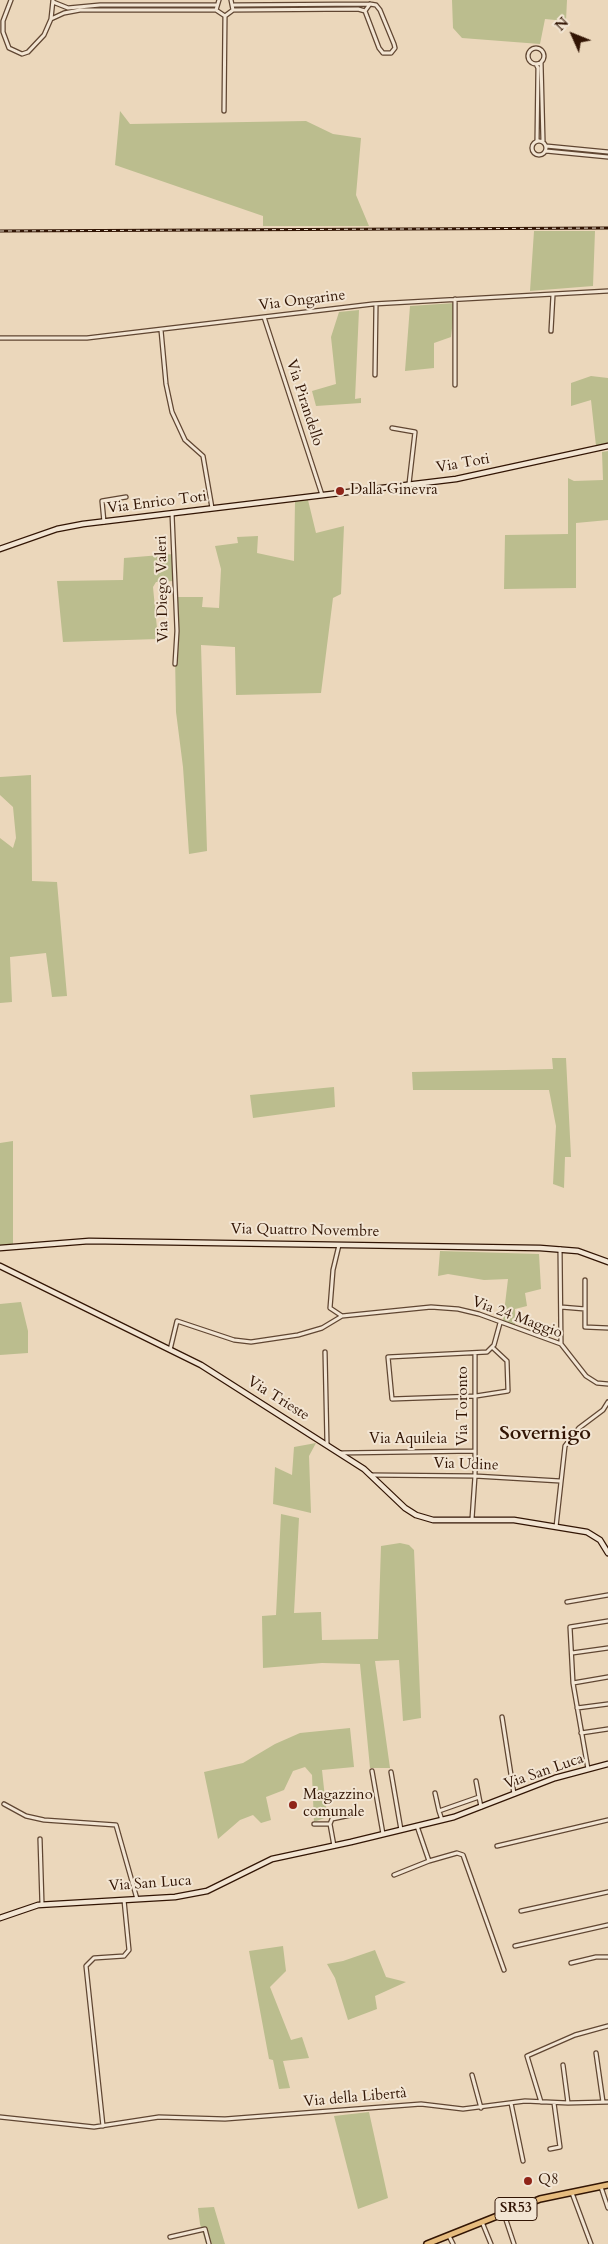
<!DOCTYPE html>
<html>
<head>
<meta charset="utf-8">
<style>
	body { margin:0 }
	#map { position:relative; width:608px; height:2244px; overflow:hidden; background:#ebd7bb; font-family:Cardo,serif }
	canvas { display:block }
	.north { position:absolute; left:548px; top:10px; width:50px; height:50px; -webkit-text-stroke:4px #f2e5d3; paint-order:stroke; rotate:314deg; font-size:14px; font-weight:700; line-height:20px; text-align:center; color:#321504 }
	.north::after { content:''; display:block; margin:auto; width:18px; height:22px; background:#321504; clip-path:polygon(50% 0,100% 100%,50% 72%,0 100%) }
</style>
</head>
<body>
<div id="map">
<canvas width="608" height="2244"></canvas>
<div class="north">N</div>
</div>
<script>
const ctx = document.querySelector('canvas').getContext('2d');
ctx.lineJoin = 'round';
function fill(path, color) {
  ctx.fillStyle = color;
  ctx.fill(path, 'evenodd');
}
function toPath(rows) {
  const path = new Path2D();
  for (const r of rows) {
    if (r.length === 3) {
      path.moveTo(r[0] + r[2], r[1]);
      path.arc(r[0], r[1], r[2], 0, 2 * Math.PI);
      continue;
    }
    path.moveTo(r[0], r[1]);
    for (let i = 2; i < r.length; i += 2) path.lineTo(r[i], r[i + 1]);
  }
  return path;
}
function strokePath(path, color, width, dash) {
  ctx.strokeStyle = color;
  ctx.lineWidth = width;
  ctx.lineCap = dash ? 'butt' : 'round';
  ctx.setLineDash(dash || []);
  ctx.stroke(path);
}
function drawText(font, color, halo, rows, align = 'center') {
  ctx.font = font + ' Cardo,serif';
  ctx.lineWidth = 4;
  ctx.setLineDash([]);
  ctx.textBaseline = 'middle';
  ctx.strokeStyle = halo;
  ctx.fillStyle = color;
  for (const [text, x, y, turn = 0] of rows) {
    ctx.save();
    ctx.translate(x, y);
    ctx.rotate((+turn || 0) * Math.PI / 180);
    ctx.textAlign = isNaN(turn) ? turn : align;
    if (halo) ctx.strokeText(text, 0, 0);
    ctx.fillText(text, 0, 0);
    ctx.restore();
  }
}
fill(toPath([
	[452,0,567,0,566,21,545,19,540,44,462,38,453,28],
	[120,111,130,124,306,121,333,134,361,138,356,195,369,226,263,226,263,216,115,165],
	[534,231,595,231,593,286,530,291],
	[455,303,451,337,434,343,434,368,405,371,410,306],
	[359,310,355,399,361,398,361,403,316,406,312,391,336,384,331,337,339,312],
	[591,376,608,378,608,444,596,446,591,400,571,406,571,383],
	[608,451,608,520,576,523,576,588,504,589,505,535,568,534,568,478,574,481,603,480,602,452],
	[308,500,316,533,344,526,341,594,333,598,321,693,236,695,235,647,201,645,207,851,189,854,183,767,176,712,174,597,203,597,202,607,219,608,221,569,215,546,238,543,237,537,258,536,257,553,294,561,295,502],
	[173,554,174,581,156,582,153,587,158,639,63,642,57,581,123,580,124,558],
	[31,775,32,881,57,882,67,996,52,997,46,953,10,957,12,1002,0,1003,0,838,13,848,16,838,13,807,0,795,0,777],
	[552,1058,566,1058,571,1157,565,1157,564,1188,553,1184,556,1126,549,1090,413,1090,412,1072,553,1069],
	[334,1087,335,1107,253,1118,250,1095],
	[13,1141,13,1245,0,1246,0,1143],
	[440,1251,539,1254,541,1289,525,1293,527,1306,515,1309,515,1327,503,1321,508,1279,484,1280,448,1274,438,1276],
	[21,1302,28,1331,28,1353,0,1355,0,1304],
	[316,1443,309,1456,311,1513,273,1504,275,1467,292,1475,294,1447],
	[281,1514,299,1518,294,1613,321,1612,322,1640,378,1639,381,1546,400,1543,409,1545,414,1550,421,1718,403,1721,399,1660,375,1661,390,1768,370,1768,360,1664,322,1663,263,1668,262,1616,276,1615],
	[350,1728,354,1767,322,1770,327,1817,314,1822,312,1775,305,1767,293,1771,284,1790,266,1797,271,1820,261,1823,253,1815,240,1820,218,1839,204,1772,243,1763,275,1744,300,1733],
	[283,1946,286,1971,270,1987,291,2040,302,2037,309,2058,283,2061,290,2088,279,2089,273,2060,269,2059,249,1951],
	[375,1950,386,1977,406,1982,375,1996,377,2009,348,2020,335,1978,327,1964,343,1961],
	[369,2112,388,2198,358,2209,334,2116],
	[214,2207,225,2244,206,2244,200,2224,198,2208]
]), '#bbbd8e');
const street = toPath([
	[11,0,3,21,3,32,9,48,22,54,28,52,44,35,51,19,53,0],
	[219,0,216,10,225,16,233,10,231,0],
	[53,2,68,8,100,5,216,5],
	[370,4,376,5,380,10,394,44,395,48,391,53,383,53,379,48,365,11,370,4],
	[234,5,370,4],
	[233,10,358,9,365,11],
	[51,19,64,13,80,10,216,10],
	[536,56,8],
	[541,62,543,141],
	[536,64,538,68,537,141],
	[224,111,225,16],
	[539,148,7],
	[546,146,608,152],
	[546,151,608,157],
	[455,299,455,385],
	[264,317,322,495],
	[161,330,166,384,172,412,185,440,203,456,212,508],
	[551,331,553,295],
	[0,338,87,338,373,304,608,291],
	[375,375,376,304],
	[392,428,415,432,409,484],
	[172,513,177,631,175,664],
	[104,522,102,501,126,497],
	[339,1245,333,1270,330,1308,342,1316,431,1307,458,1309,479,1314,561,1344,586,1376,597,1383,608,1384],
	[560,1249,561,1344],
	[585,1280,585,1309],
	[561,1307,585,1309,585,1327,608,1328],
	[492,1347,507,1361,508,1391,476,1396,392,1399,388,1357,487,1352,494,1345,500,1323],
	[170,1350,177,1321,234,1340,251,1342,298,1335,322,1328,342,1316],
	[325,1352,327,1444],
	[340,1453,475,1451],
	[371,1475,475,1476,560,1481],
	[472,1519,475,1476,475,1353],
	[556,1527,565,1446,579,1428,603,1410,608,1402],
	[567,1602,608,1595],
	[572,1653,608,1648],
	[573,1683,608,1677],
	[577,1708,608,1704],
	[502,1717,514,1794],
	[581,1733,608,1729],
	[588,1769,573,1683,570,1627,608,1621],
	[372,1771,383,1834],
	[391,1772,401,1830],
	[476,1781,479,1797],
	[435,1793,439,1811],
	[4,1804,26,1816,44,1820,116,1825,137,1899],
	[442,1820,439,1811,479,1797,481,1807],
	[314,1824,330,1824],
	[417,1826,429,1861,457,1853,463,1855,504,1970],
	[40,1839,42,1904],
	[334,1846,330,1824,332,1819,360,1813],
	[497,1846,608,1820],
	[394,1875,429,1861],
	[521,1911,608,1892],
	[515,1946,608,1925],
	[571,1963,596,1957,608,1957],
	[596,2053,603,2102],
	[563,2065,568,2103],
	[472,2075,481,2108],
	[541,2102,527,2056,575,2035,608,2026],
	[511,2103,523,2161],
	[0,2117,94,2127,159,2117,225,2119,421,2104,463,2109,525,2101,568,2103,608,2102],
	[103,2126,86,1966,94,1958,124,1956,129,1950,124,1900],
	[550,2149,560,2147,554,2103],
	[601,2187,608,2208],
	[572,2193,591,2244],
	[504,2214,514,2244],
	[482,2222,491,2244],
	[449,2236,453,2244],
	[170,2237,205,2229,209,2244]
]);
const secondary = toPath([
	[0,549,57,529,83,524,456,479,608,446],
	[0,1248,89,1241,540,1248,578,1251,608,1262],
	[0,1266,201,1365,364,1469,405,1508,416,1515,433,1520,514,1520,587,1532,600,1540,608,1553],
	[0,1918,38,1905,175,1897,207,1891,272,1859,351,1842,454,1817,555,1778,608,1764]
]);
const primary = toPath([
	[427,2244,540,2199,608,2185]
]);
strokePath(street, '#604632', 5.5);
strokePath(secondary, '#321504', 7);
strokePath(primary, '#321504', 8);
strokePath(street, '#f2e5d3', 3);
strokePath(secondary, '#f2e5d3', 4.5);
strokePath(primary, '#e6bc7e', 5);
const rail = toPath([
	[0,231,608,228]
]);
strokePath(rail, '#321504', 3);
strokePath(rail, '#f2e5d3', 1, [4]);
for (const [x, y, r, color] of [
	[340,491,5,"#8f2418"],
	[293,1805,5,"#8f2418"],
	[528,2181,5,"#8f2418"]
]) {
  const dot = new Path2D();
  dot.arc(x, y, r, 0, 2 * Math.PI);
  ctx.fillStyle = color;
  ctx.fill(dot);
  strokePath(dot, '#f2e5d3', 2);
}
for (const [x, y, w] of [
	[516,2209,42]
]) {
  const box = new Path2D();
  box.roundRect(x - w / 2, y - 11.5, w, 23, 4);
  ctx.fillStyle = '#f2e5d3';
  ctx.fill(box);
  strokePath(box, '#321504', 1);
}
drawText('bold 14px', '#321504', null, [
	["SR53",516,2209]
]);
drawText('15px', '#321504', '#f2e5d3', [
	["Via Ongarine",302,301,-7],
	["Via Pirandello",304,403,72],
	["Via Toti",463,464,-10],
	["Via Enrico Toti",157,503,-7],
	["Via Diego Valeri",163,589,-91],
	["Via Quattro Novembre",305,1231,1],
	["Via 24 Maggio",517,1318,20],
	["Via Trieste",278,1399,32],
	["Via Toronto",464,1406,-90],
	["Via Aquileia",408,1440],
	["Via Udine",466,1465,2],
	["Via San Luca",544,1772,-19],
	["Via San Luca",150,1884,-4],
	["Via della Libertà",355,2098,-5]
]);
drawText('15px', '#321504', '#f2e5d3', [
	["Dalla Ginevra",350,491],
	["Magazzino",303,1796],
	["comunale",303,1813],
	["Q8",538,2181]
], 'left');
drawText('bold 20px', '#321504', '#f2e5d3', [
	["Sovernigo",545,1434]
]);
</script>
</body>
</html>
